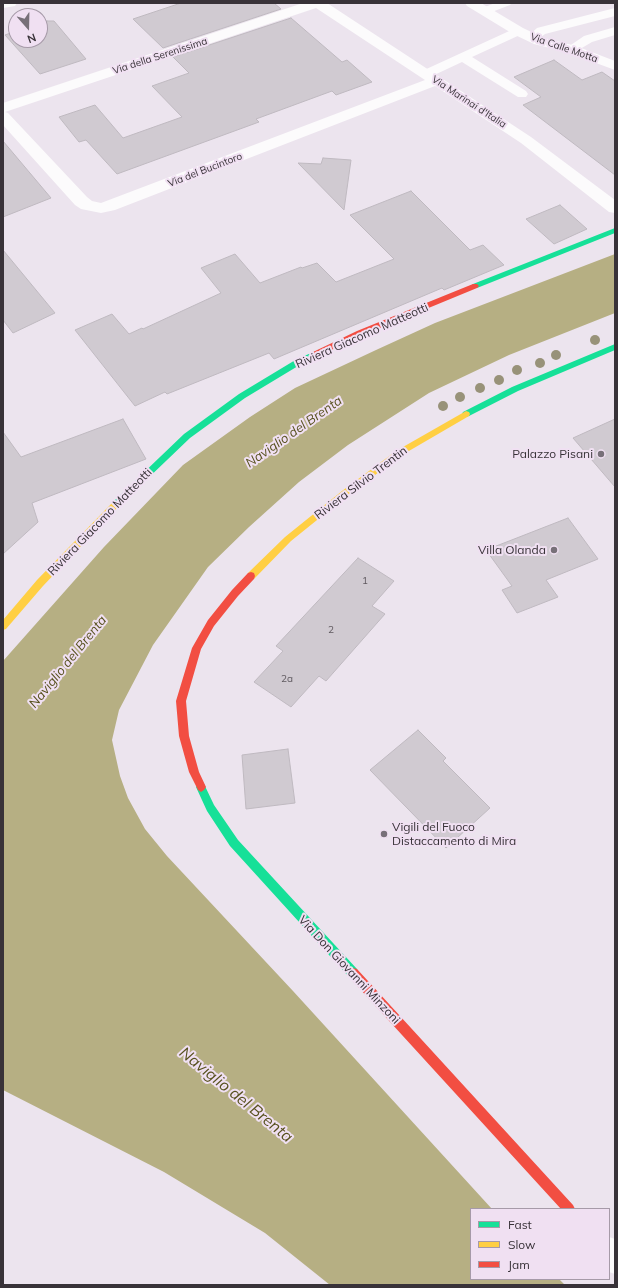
<!DOCTYPE html>
<html>
<head>
<meta charset="utf-8">
<style>
	body { margin:0 }
	#map { position:relative; width:618px; height:1288px; overflow:hidden; background:#ece4ee; font-family:Mulish,sans-serif }
	canvas { display:block }
	.frame { position:absolute; inset:0; border:4px solid #383238; pointer-events:none }
	.legend { position:absolute; left:470px; top:1208px; width:140px; height:72px; box-sizing:border-box; background:#f0e0f2; border:1px solid #a69aa8; margin:0; padding:5px 7px; list-style:none; font-size:12px; color:#383238 }
	.legend li { display:flex; align-items:center; gap:8px; height:20px }
	.legend b { width:20px; border:1px solid #a69aa8 }
	.north { position:absolute; left:8px; top:8px; width:40px; height:40px; box-sizing:border-box; background:#f0e0f2; border:1px solid #a69aa8; border-radius:50%; rotate:160deg; font-size:11px; font-weight:700; line-height:16px; text-align:center; color:#383238 }
	.north::after { content:''; display:block; margin:auto; width:14px; height:18px; background:#777078; clip-path:polygon(50% 0,100% 100%,50% 72%,0 100%) }
</style>
</head>
<body>
<div id="map">
<canvas width="618" height="1288"></canvas>
<div class="frame"></div>
<ul class="legend">
<li><b style="height:5px;background:#16e098"></b>Fast</li>
<li><b style="height:5px;background:#ffcf43"></b>Slow</li>
<li><b style="height:5px;background:#f24e42"></b>Jam</li>
</ul>
<div class="north">N</div>
</div>
<script>
const ctx = document.querySelector('canvas').getContext('2d');
ctx.lineJoin = 'round';
function fill(path, color) {
  ctx.fillStyle = color;
  ctx.fill(path, 'evenodd');
}
function toPath(rows) {
  const path = new Path2D();
  for (const r of rows) {
    path.moveTo(r[0], r[1]);
    for (let i = 2; i < r.length; i += 2) path.lineTo(r[i], r[i + 1]);
  }
  return path;
}
function strokePath(path, color, width, dash) {
  ctx.strokeStyle = color;
  ctx.lineWidth = width;
  ctx.lineCap = dash ? 'butt' : 'round';
  ctx.setLineDash(dash || []);
  ctx.stroke(path);
}
function drawText(font, color, halo, rows, align = 'center') {
  ctx.font = font + ' Mulish,sans-serif';
  ctx.lineWidth = 4;
  ctx.setLineDash([]);
  ctx.textBaseline = 'middle';
  ctx.strokeStyle = halo;
  ctx.fillStyle = color;
  for (const [text, x, y, turn = 0] of rows) {
    ctx.save();
    ctx.translate(x, y);
    ctx.rotate((+turn || 0) * Math.PI / 180);
    ctx.textAlign = isNaN(turn) ? turn : align;
    if (halo) ctx.strokeText(text, 0, 0);
    ctx.fillText(text, 0, 0);
    ctx.restore();
  }
}
fill(toPath([
	[615,254,615,313,509,355,429,393,348,445,299,482,249,527,208,567,153,645,119,710,112,740,120,776,128,798,145,829,167,856,293,991,492,1209,471,1209,471,1279,559,1279,565,1285,330,1285,265,1233,164,1172,3,1090,3,661,104,547,183,465,250,417,295,388,376,350,435,323]
]), '#b6af83');
const building = toPath([
	[181,3,274,3,281,9,163,48,133,19,181,3],
	[291,18,342,62,347,60,372,82,336,95,332,91,256,119,259,122,117,174,86,140,79,142,59,117,95,105,123,138,182,117,152,86,189,73,173,57,291,18],
	[47,21,54,21,86,59,40,74,5,35,16,31,16,40,40,40,40,24,47,21],
	[554,60,582,80,602,72,615,81,615,175,523,105,541,97,514,77,554,60],
	[3,141,51,198,3,217,3,141],
	[323,158,351,160,344,210,298,163,321,164,323,158],
	[411,191,470,250,483,245,504,265,444,290,442,288,274,359,269,353,167,394,165,392,135,406,75,330,112,314,129,334,142,328,143,329,221,293,201,268,235,254,260,283,301,267,302,268,317,263,336,282,394,259,350,215,411,191],
	[560,205,587,229,554,244,526,219,560,205],
	[3,250,55,313,13,333,3,320,3,250],
	[123,419,146,459,32,503,38,522,3,554,3,432,21,457,123,419],
	[615,419,615,487,573,438,615,419],
	[568,518,598,559,546,580,558,597,517,613,502,590,512,586,486,550,568,518],
	[358,558,394,581,372,606,385,614,326,681,319,676,291,707,254,682,283,651,276,646,358,558],
	[418,730,446,758,443,761,490,808,446,848,370,770,418,730],
	[288,749,295,803,246,809,242,755,288,749]
]);
fill(building, '#d0cad1');
strokePath(building, '#bfb9c0', 1);
fill(toPath([
	[495,3,512,3,510,5,484,15,480,13,478,11,480,9,495,3],
	[615,8,615,16,545,34,536,41,528,41,526,38,537,28,615,8],
	[518,27,522,28,524,31,522,34,472,57,526,91,528,94,526,97,518,97,462,62,430,77,422,77,420,74,422,71,518,27],
	[615,27,615,35,592,42,575,52,571,53,567,52,565,49,584,36,615,27]
]), '#fcfbfc');
fill(toPath([
	[3,3,17,3,15,6,3,8,3,3],
	[303,3,327,3,531,137,615,200,615,213,609,212,521,143,435,86,115,210,101,213,81,209,75,205,3,125,3,103,303,3],
	[316,8,425,80,101,203,92,201,87,197,8,113,5,112,316,8],
	[465,3,481,3,523,28,544,38,576,46,615,61,615,70,566,52,534,44,513,34,467,6,465,3],
	[609,1237,615,1239,615,1274,609,1272,609,1237]
]), '#fcfbfc');
fill(toPath([
	[615,228,615,233,477,288,473,288,471,286,473,284,615,228],
	[615,344,615,350,518,391,469,416,466,417,462,414,463,412,512,387,615,344],
	[316,351,319,352,319,356,303,363,245,398,190,438,119,506,113,506,112,504,113,502,184,434,239,394,297,359,316,351],
	[201,782,204,784,214,805,238,840,357,969,358,973,357,977,353,978,349,977,230,846,207,811,196,787,198,784,201,782]
]), '#16e098');
fill(toPath([
	[466,411,469,412,470,414,469,416,402,455,348,495,291,541,254,579,248,579,247,576,248,573,285,537,342,491,396,451,466,411],
	[116,501,119,502,120,504,119,506,43,586,6,629,3,630,3,620,37,580,113,502,116,501]
]), '#ffcf43');
fill(toPath([
	[473,284,477,284,479,286,477,288,363,335,319,356,316,357,312,354,313,352,357,331,473,284],
	[251,572,254,573,255,576,254,579,238,596,214,626,201,649,186,701,189,736,199,772,206,787,204,790,201,792,198,790,189,772,179,736,176,701,192,648,208,620,232,590,248,573,251,572],
	[353,968,357,969,573,1205,575,1209,561,1209,349,977,348,973,349,969,353,968]
]), '#f24e42');
ctx.fillStyle = '#989279';
for (const [x, y] of [
	[595,340],
	[556,355],
	[540,363],
	[517,370],
	[499,380],
	[480,388],
	[460,397],
	[443,406]
]) {
  ctx.beginPath();
  ctx.arc(x, y, 5, 0, 2 * Math.PI);
  ctx.fill();
}
for (const [x, y, r, color] of [
	[601,454,4,"#777078"],
	[554,550,4,"#777078"],
	[384,834,4,"#777078"]
]) {
  const dot = new Path2D();
  dot.arc(x, y, r, 0, 2 * Math.PI);
  ctx.fillStyle = color;
  ctx.fill(dot);
  strokePath(dot, '#f0e0f2', 1.5);
}
drawText('10px', '#383238', '#f0e0f2', [
	["Via Calle Motta",564,48,19],
	["Via della Serenissima",160,56,-18],
	["Via Marinai d'Italia",469,102,33],
	["Via del Bucintoro",205,170,-21]
]);
drawText('10px', '#5e585e', null, [
	["1",365,581],
	["2",331,630],
	["2a",287,679]
]);
drawText('12px', '#383238', '#f0e0f2', [
	["Riviera Giacomo Matteotti",362,336,-24],
	["Riviera Silvio Trentin",361,483,-37],
	["Riviera Giacomo Matteotti",100,522,-46],
	["Via Don Giovanni Minzoni",349,970,47]
]);
drawText('12px', '#383238', '#f0e0f2', [
	["Palazzo Pisani",593,454],
	["Villa Olanda",546,550],
	["Vigili del Fuoco",392,827,"left"],
	["Distaccamento di Mira",392,841,"left"]
], 'right');
drawText('italic 13px', '#57511e', '#f0e0f2', [
	["Naviglio del Brenta",294,432,-35],
	["Naviglio del Brenta",68,662,-51]
]);
drawText('italic 16px', '#57511e', '#f0e0f2', [
	["Naviglio del Brenta",236,1095,39]
]);
</script>
</body>
</html>
